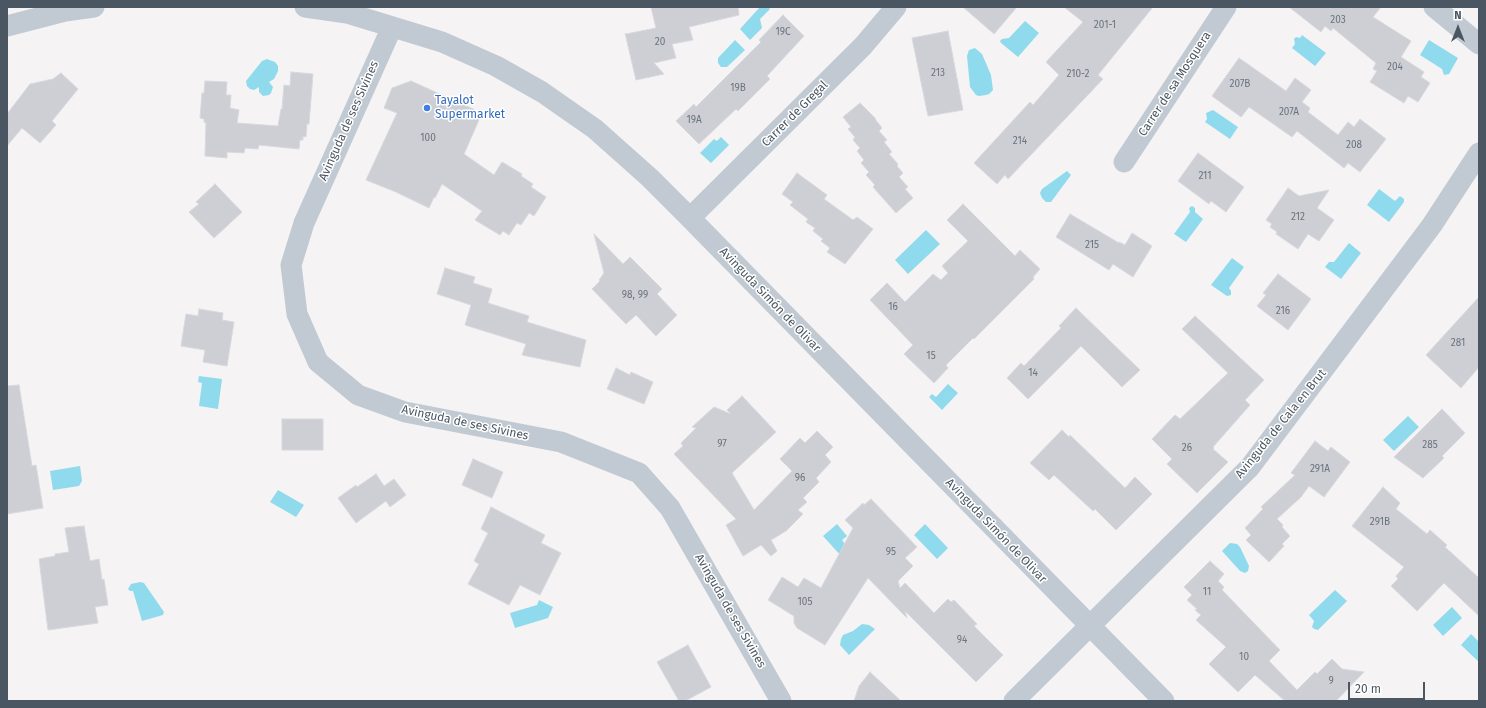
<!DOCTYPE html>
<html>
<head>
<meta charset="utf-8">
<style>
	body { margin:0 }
	#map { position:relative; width:1486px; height:708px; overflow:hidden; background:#f5f3f3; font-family:"Fira Sans",sans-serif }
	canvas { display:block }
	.frame { position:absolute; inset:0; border:8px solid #4a5661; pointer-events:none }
	.north { position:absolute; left:1438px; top:8px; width:40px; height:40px; -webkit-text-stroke:3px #fff; paint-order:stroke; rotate:0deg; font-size:11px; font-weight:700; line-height:16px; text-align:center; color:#4a5661 }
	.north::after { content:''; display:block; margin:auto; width:14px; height:18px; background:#4a5661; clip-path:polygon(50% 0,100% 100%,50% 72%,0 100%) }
	.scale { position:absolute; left:1348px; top:682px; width:77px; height:18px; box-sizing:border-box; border:2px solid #4a5661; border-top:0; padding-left:5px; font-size:12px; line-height:14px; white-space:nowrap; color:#4a5661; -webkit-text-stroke:3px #fff; paint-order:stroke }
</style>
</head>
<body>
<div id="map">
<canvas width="1486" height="708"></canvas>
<div class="frame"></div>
<div class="north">N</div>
<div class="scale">20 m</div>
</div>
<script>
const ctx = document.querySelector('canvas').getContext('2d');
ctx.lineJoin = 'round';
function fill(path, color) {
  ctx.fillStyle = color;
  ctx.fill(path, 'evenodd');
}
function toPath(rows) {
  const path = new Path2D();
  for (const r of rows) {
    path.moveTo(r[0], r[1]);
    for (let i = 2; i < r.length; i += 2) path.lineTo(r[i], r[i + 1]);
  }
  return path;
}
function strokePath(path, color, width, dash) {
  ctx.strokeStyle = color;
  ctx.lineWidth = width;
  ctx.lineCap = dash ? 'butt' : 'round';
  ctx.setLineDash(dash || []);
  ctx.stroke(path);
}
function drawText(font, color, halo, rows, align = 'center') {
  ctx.font = font + ' "Fira Sans",sans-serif';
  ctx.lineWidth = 3;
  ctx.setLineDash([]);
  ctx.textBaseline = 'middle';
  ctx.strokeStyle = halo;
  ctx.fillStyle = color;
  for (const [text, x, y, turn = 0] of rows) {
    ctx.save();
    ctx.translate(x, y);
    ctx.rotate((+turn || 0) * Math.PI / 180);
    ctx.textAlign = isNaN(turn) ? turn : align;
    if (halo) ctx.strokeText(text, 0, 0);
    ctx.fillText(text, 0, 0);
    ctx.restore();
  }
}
fill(toPath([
	[760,7,768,7,770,9,760,19,762,28,750,40,740,29],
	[1025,21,1039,33,1018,57,1001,43,1000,41,1002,39,1009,38],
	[1302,35,1326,53,1315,66,1292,48,1295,44,1294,39,1296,37,1300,38],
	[735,40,745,50,727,67,721,67,718,63,718,58],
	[1429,40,1458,58,1449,74,1444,75,1442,69,1420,55],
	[975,48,982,54,991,75,993,90,989,94,986,95,979,96,976,95,970,87,967,56,969,50],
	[267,59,275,62,278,66,278,71,274,79,269,82,273,87,271,93,269,95,263,96,259,92,259,87,254,90,250,89,247,86,246,81,262,61],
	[1213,110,1238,127,1230,139,1205,122,1207,119,1206,113],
	[721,137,729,145,711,163,700,153,714,139,717,141],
	[1067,171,1071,175,1051,202,1046,202,1042,198,1040,193,1042,189],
	[1379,189,1395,201,1400,196,1404,199,1404,202,1389,222,1367,205],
	[1192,206,1195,208,1195,212,1203,219,1186,242,1174,234,1190,212,1189,208],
	[926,230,940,244,908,274,895,260],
	[1349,243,1361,253,1341,279,1325,267,1329,262,1334,262],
	[1232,258,1244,267,1229,288,1231,291,1231,295,1227,296,1211,285],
	[199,376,222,379,218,409,199,406,202,383,198,382],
	[948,384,958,393,942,410,929,397,932,394,936,397],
	[1408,416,1419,427,1394,451,1383,440],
	[80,466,82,481,79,486,53,490,50,471],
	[278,490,304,505,296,517,270,502],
	[837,524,847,536,842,540,850,550,842,557,823,536],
	[925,524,948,548,937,559,914,535],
	[1230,543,1237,544,1240,547,1249,566,1248,571,1245,573,1240,571,1222,551],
	[140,582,144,583,164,612,163,615,142,621,133,591,130,591,128,589,131,584],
	[1335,590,1347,601,1318,630,1314,629,1312,627,1314,621,1309,615],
	[539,600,553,607,548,618,515,628,510,613,537,605],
	[1452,607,1462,618,1443,636,1433,625],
	[862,624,869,625,875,629,849,655,840,645,841,639,843,635,853,631],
	[1471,634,1479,642,1479,662,1461,645]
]), '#90daee');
const building = toPath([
	[651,7,738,7,739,15,689,27,693,40,672,44,676,58,654,63,664,74,636,80,625,33,626,34,656,28,651,7],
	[963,7,1017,7,994,34,963,7],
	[1064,7,1153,7,1098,75,1103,79,1008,179,1005,175,997,184,974,163,1030,102,1033,105,1059,75,1046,62,1083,22,1064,7],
	[1289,7,1381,7,1373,17,1411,41,1401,57,1424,72,1421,77,1430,83,1418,102,1408,96,1404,103,1370,82,1377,71,1373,69,1376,63,1333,28,1331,31,1325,26,1321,32,1289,7],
	[783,15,804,36,767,76,770,79,738,111,736,109,699,144,676,121,694,104,696,107,761,42,759,40,783,15],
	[948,31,963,110,928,116,912,38,948,31],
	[1239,58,1286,91,1295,78,1311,90,1302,102,1310,108,1308,112,1338,135,1348,122,1354,127,1360,119,1386,139,1360,172,1348,163,1344,168,1297,131,1292,137,1249,107,1241,117,1212,96,1239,58],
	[291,72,313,74,309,124,307,124,306,137,303,136,303,140,300,140,299,149,259,145,258,149,245,148,244,153,227,152,227,158,205,156,206,123,204,122,204,119,200,118,202,93,204,93,205,81,227,82,226,95,231,95,230,108,239,110,237,123,278,126,281,109,282,109,284,85,290,86,291,72],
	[61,73,78,89,52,121,56,125,40,143,22,128,7,146,7,114,30,84,53,79,61,73],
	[411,81,482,113,464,154,494,175,502,162,522,174,521,176,533,184,531,187,546,197,534,216,529,213,521,225,517,223,509,235,503,231,500,235,475,220,482,211,442,184,435,198,434,197,429,208,396,192,366,180,397,113,384,108,392,88,411,81],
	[860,103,876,119,875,119,882,128,879,131,887,140,884,142,892,152,889,154,898,164,897,166,903,173,899,177,908,187,905,189,913,198,896,213,873,187,875,185,866,175,869,172,861,163,864,160,857,151,860,148,853,140,855,137,848,129,851,127,843,117,860,103],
	[1198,153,1244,187,1226,212,1211,201,1209,204,1178,181,1198,153],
	[797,173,827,195,824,199,853,220,857,217,873,229,845,264,827,252,830,248,821,241,823,239,813,231,815,228,806,222,808,219,790,205,793,202,782,194,797,173],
	[215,184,242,212,214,238,189,212,199,204,196,202,215,184],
	[1288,188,1299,196,1329,190,1317,208,1334,220,1319,241,1308,234,1298,249,1276,234,1277,232,1270,227,1272,224,1266,220,1288,188],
	[963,204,1015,256,1020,250,1040,269,1033,277,1034,279,974,339,973,338,946,365,948,368,934,383,904,354,913,345,870,300,887,283,905,302,933,274,941,280,948,273,942,266,968,241,947,220,963,204],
	[1070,214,1119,243,1119,242,1125,245,1132,233,1152,246,1133,277,1113,264,1109,270,1056,237,1070,214],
	[594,234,623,264,630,257,662,289,657,294,677,315,656,336,636,315,626,324,592,289,600,281,599,280,604,273,594,234],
	[445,268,475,277,473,283,492,289,488,303,529,316,527,322,586,340,580,367,522,355,526,344,465,325,471,305,437,294,445,268],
	[1278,274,1311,299,1288,330,1257,306,1266,295,1263,293,1278,274],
	[1479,297,1479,367,1461,388,1426,355,1479,297],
	[1076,308,1140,370,1122,387,1081,346,1028,399,1007,378,1021,363,1024,366,1061,328,1059,326,1076,308],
	[199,309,223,313,222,320,234,322,227,366,203,362,205,350,181,346,186,314,198,316,199,309],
	[1195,316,1264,380,1245,400,1250,405,1213,447,1214,448,1213,449,1228,462,1197,493,1167,464,1172,459,1152,439,1175,415,1180,419,1228,373,1182,329,1195,316],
	[616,368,630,375,631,372,653,382,644,404,607,389,616,368],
	[19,385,32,466,36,465,43,508,7,514,7,386,19,385],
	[742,396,776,432,732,473,754,510,792,471,780,459,800,438,805,443,817,431,833,447,825,455,831,462,816,478,819,482,803,498,807,502,798,510,803,514,786,531,771,540,777,551,771,556,761,545,743,556,726,525,736,519,674,454,683,446,681,443,696,428,692,427,714,407,731,414,727,410,742,396],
	[1442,409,1465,433,1442,456,1444,458,1423,478,1394,457,1442,409],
	[282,419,323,419,323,450,282,450,282,419],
	[1062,430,1069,437,1070,435,1125,488,1135,477,1152,494,1116,530,1095,509,1093,511,1054,475,1049,480,1030,463,1062,430],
	[1315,441,1328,451,1331,447,1350,462,1324,497,1309,486,1301,497,1277,519,1283,525,1282,527,1290,536,1282,544,1284,546,1269,562,1246,540,1251,535,1245,528,1263,509,1261,507,1295,475,1291,473,1315,441],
	[473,459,503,472,492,498,462,485,473,459],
	[376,474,384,486,394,479,406,495,390,507,386,501,356,523,338,498,356,485,357,487,376,474],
	[1383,487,1400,503,1396,509,1427,534,1430,530,1447,545,1445,547,1479,578,1479,616,1444,583,1417,611,1391,586,1398,579,1396,576,1404,567,1352,526,1383,487],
	[871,499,917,547,905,558,913,566,898,581,900,588,905,583,934,613,948,599,951,602,954,600,977,624,974,626,1003,655,976,682,905,611,907,618,868,578,825,645,797,628,794,623,794,616,768,600,782,577,798,587,804,578,821,588,853,528,845,520,863,503,864,505,871,499],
	[491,507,545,535,541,543,561,553,540,595,520,585,509,605,468,584,479,564,474,561,488,533,481,529,491,507],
	[84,526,90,561,99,559,102,580,104,579,108,605,95,607,98,623,48,630,39,559,55,556,55,554,69,552,65,528,84,526],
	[1210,561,1224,574,1218,581,1224,587,1222,590,1280,650,1269,661,1297,690,1315,672,1317,674,1332,659,1342,669,1364,672,1336,701,1285,701,1255,675,1238,692,1209,664,1226,647,1196,620,1201,615,1195,610,1197,609,1187,600,1192,595,1184,587,1210,561],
	[688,645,711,687,685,701,679,701,657,662,688,645],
	[870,672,901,701,854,701,859,686,870,672]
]);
fill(building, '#cdcfd5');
strokePath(building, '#d7d9de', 1);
strokePath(toPath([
	[305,7,347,13,442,42,496,66,542,92,595,129,650,178,690,218,1164,701],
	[1434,7,1479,44],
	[7,26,65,11,94,7],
	[392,27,304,223,291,265,297,314,318,362,358,395,405,412,561,442,639,473,670,508,781,701],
	[1124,162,1226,7],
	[690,218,863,46,896,7],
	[1014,701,1250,467,1432,225,1479,153]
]), '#c1cad2', 21);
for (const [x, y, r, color] of [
	[427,108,4,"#3f7fe0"]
]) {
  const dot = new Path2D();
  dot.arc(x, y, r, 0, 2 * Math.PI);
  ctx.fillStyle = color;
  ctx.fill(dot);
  strokePath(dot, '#fff', 1.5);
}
drawText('10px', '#6b747e', null, [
	["203",1338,20],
	["201-1",1105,25],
	["19C",783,32],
	["20",660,42],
	["204",1395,67],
	["213",938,73],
	["210-2",1078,74],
	["207B",1240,84],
	["19B",738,88],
	["207A",1289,112],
	["19A",694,120],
	["100",428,138],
	["214",1020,141],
	["208",1354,145],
	["211",1205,176],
	["212",1298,217],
	["215",1092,245],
	["98, 99",635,295],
	["16",893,307],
	["216",1283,311],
	["281",1458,343],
	["15",931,356],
	["14",1033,373],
	["97",722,444],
	["285",1430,445],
	["26",1187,448],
	["291A",1320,469],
	["96",800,478],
	["291B",1380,522],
	["95",891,552],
	["11",1207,592],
	["105",805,602],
	["94",962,640],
	["10",1244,657],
	["9",1331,681]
]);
drawText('12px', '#4a5661', '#fff', [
	["Carrer de sa Mosquera",1175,84,-57],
	["Carrer de Gregal",795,114,-45],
	["Avinguda de ses Sivines",349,121,-66],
	["Avinguda Simón de Olivar",770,300,46],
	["Avinguda de ses Sivines",465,423,12],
	["Avinguda de Cala en Brut",1281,424,-51],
	["Avinguda Simón de Olivar",996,531,46],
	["Avinguda de ses Sivines",730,611,60]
]);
drawText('12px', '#366cbe', '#fff', [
	["Tayalot",435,101],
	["Supermarket",435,115]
], 'left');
</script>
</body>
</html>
